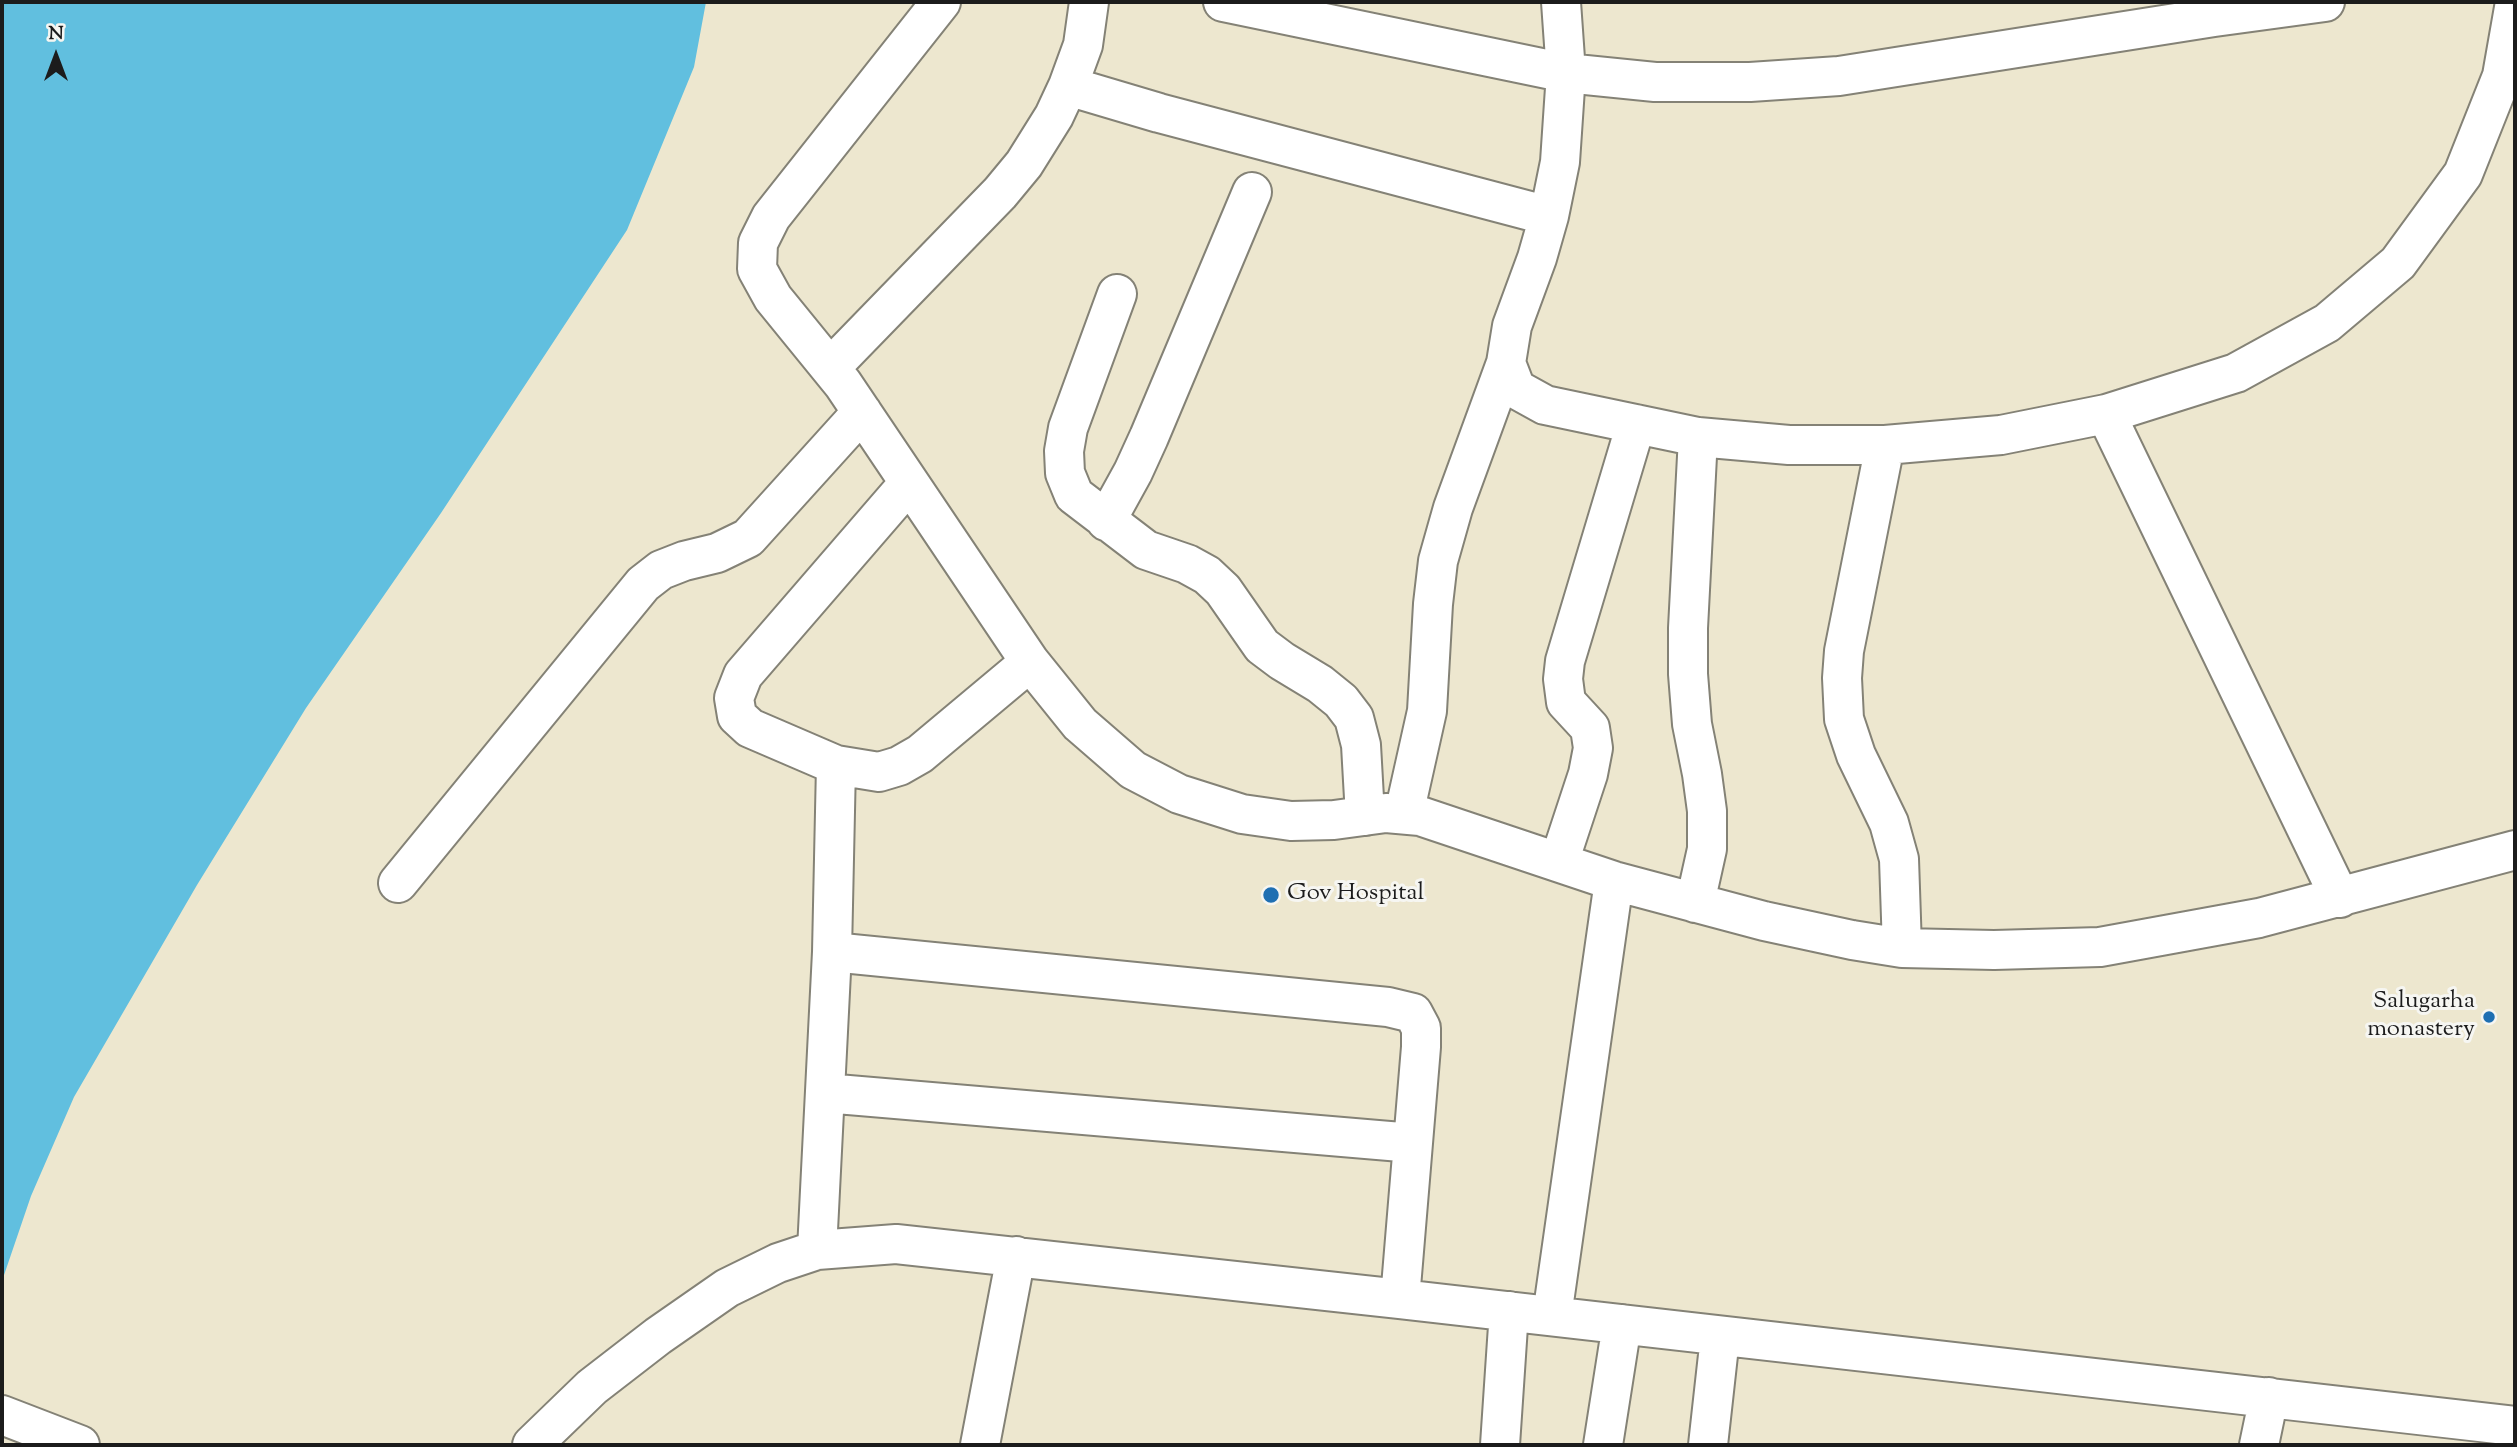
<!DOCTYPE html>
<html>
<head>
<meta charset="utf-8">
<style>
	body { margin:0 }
	#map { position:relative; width:2517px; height:1447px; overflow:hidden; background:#ede7cf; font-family:"Sorts Mill Goudy",serif }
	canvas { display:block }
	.frame { position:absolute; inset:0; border:4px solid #1c1c1c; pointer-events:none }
	.north { position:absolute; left:21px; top:21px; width:70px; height:70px; -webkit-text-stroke:5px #f6f6f2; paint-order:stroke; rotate:0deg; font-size:19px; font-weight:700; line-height:28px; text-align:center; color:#1c1c1c }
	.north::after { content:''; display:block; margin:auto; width:24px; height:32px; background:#1c1c1c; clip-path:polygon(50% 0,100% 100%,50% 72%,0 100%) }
</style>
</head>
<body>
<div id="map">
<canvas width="2517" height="1447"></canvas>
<div class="frame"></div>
<div class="north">N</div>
</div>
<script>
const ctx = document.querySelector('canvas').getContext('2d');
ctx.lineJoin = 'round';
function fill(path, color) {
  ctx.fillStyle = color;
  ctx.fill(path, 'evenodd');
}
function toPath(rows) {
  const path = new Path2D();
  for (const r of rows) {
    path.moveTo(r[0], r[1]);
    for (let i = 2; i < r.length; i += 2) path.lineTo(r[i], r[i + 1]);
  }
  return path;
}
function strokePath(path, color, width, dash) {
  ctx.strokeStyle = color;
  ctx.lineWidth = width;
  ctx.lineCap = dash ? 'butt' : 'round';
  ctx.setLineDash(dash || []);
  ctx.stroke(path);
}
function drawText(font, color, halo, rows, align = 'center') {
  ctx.font = font + ' "Sorts Mill Goudy",serif';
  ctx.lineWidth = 6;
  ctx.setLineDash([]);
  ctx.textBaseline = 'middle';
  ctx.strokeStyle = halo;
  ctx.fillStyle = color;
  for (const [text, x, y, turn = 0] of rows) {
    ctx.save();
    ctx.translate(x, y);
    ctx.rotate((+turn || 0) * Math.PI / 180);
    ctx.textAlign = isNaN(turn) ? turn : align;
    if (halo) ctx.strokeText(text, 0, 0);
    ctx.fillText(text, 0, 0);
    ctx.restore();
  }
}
fill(toPath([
	[2,2,706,2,694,67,627,230,441,513,306,708,197,885,74,1097,31,1196,2,1281]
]), '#61bfdf');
const minor = toPath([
	[941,2,771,217,758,243,757,269,773,298,843,384,1030,662,1080,724,1133,770,1179,794,1242,814,1291,821,1334,820,1386,813,1420,816,1614,881,1764,921,1852,940,1902,948,1994,950,2100,947,2259,918,2515,850],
	[1223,2,1566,73,1655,82,1750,82,1839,76,2214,17,2325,2],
	[1561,2,1566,73,1560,162,1549,216,1537,258,1512,326,1506,363,1516,389,1545,405,1698,437,1789,445,1885,445,2001,435,2106,414,2236,373,2327,323,2398,263,2463,174,2502,76,2515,2],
	[1068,86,1159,113,1549,216],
	[1117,294,1068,428,1064,451,1065,473,1074,495,1146,550,1187,564,1207,575,1223,590,1262,646,1282,661,1320,684,1341,701,1354,718,1361,745,1365,816],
	[830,368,1000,193,1024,164,1054,116,1068,86,1083,45,1089,2],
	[2106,414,2340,898],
	[1885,445,1844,651,1842,678,1844,719,1856,755,1889,823,1899,859,1902,948],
	[909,483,743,675,734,698,737,716,750,728,836,765,879,772,899,766,920,754,1030,662],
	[1106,521,1133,472,1149,437,1252,192],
	[1404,814,1427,711,1433,604,1438,561,1453,508,1506,363],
	[1559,862,1588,774,1593,748,1590,728,1566,702,1563,679,1565,661,1636,424],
	[398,883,643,584,661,570,684,561,717,553,748,538,862,412],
	[1695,903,1707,849,1707,811,1702,774,1692,724,1688,674,1688,628,1698,437],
	[832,952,1388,1007,1413,1013,1421,1028,1421,1047,1400,1299],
	[825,1093,1413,1143],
	[817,1250,832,952,836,765],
	[1552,1316,1614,881],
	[2,1415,80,1445],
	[532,1445,592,1387,658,1336,727,1288,778,1263,817,1250,896,1244,1400,1299,2515,1426],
	[980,1445,1016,1256],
	[1500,1445,1509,1311],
	[1603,1445,1622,1324],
	[1708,1445,1720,1337],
	[2259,1445,2269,1397]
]);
strokePath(minor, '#848276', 42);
strokePath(minor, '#fff', 38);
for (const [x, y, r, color] of [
	[1271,895,9,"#1f6fb2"],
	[2489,1017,7,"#1f6fb2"]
]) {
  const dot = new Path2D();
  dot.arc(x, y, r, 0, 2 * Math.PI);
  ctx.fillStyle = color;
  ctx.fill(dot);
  strokePath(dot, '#f6f6f2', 2.5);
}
drawText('24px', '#1c1c1c', '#f6f6f2', [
	["Gov Hospital",1287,895],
	["Salugarha",2475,1003,"right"],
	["monastery",2475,1031,"right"]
], 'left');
</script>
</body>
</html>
